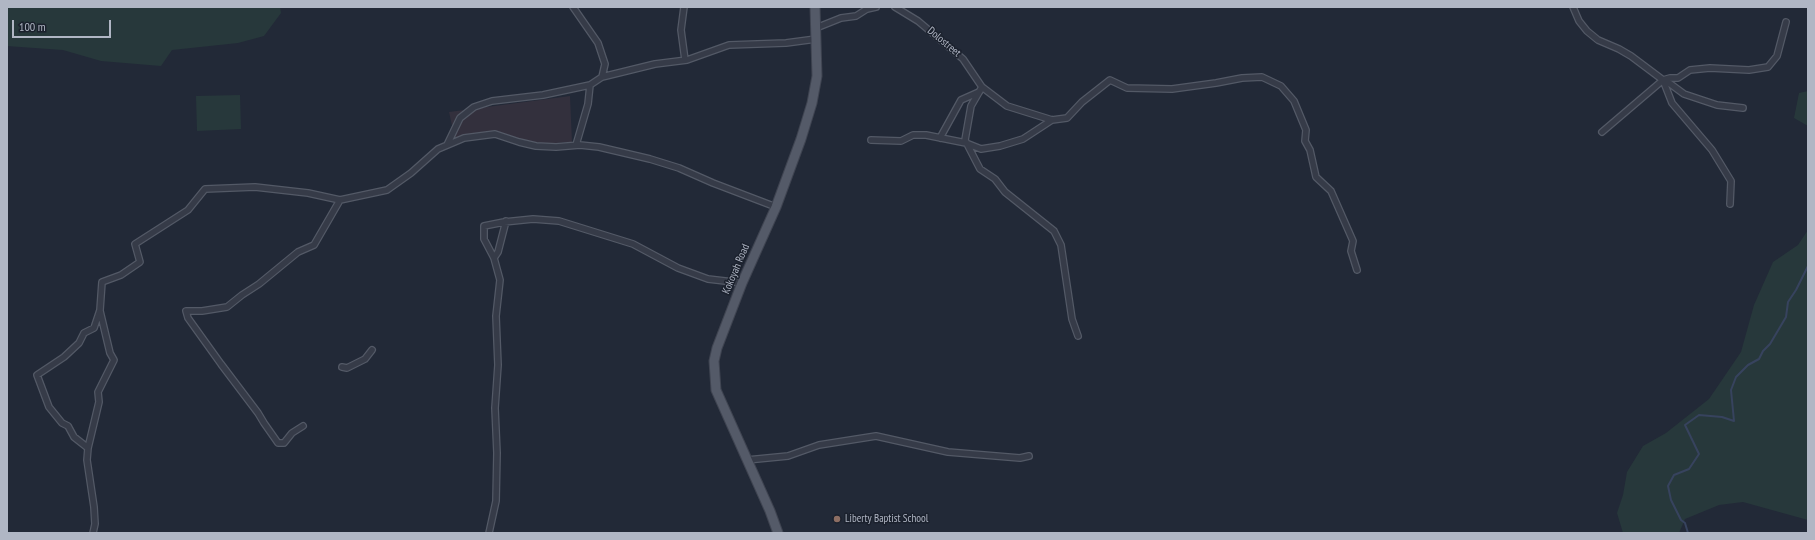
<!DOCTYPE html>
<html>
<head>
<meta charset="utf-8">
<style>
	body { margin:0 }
	#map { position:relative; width:1815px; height:540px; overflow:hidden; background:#222937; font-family:"PT Sans Narrow",sans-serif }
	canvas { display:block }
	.frame { position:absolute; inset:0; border:8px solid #b0b6c4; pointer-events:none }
	.scale { position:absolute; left:12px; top:20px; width:99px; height:18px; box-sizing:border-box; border:2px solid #b0b6c4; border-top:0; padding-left:5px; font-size:12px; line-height:14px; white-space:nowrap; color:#b0b6c4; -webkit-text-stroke:3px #1b212d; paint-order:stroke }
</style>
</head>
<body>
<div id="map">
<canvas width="1815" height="540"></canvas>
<div class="frame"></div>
<div class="scale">100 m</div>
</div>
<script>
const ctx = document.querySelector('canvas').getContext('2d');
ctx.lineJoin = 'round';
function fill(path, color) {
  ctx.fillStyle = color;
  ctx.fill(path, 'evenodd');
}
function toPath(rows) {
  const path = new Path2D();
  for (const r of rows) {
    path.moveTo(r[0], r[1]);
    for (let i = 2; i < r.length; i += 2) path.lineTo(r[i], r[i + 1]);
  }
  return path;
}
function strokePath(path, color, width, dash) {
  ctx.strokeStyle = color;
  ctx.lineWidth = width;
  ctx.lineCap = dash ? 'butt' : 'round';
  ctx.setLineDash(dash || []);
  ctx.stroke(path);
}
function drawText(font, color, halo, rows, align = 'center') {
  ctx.font = font + ' "PT Sans Narrow",sans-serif';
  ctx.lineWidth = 3;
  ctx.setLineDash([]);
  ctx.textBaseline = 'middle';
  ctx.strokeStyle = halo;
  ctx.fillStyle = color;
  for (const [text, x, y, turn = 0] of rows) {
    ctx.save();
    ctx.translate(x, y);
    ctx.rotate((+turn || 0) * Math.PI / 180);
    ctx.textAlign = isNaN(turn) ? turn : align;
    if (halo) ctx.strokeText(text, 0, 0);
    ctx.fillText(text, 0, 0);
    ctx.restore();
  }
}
fill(toPath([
	[570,96,572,142,522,145,492,132,455,139,449,112]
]), '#33303d');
fill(toPath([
	[7,7,280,7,281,13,264,36,238,43,172,50,161,66,101,61,63,50,7,46],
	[1808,91,1808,126,1794,118,1799,93],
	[240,95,241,129,197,131,196,96],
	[1808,230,1808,520,1743,502,1719,505,1685,519,1679,533,1623,533,1617,513,1623,495,1627,472,1643,446,1666,433,1709,399,1741,352,1754,305,1773,262,1798,245]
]), '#27383b');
strokePath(toPath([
	[1688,533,1685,523,1681,520,1671,500,1668,486,1674,475,1689,469,1699,454,1685,425,1699,415,1722,417,1734,421,1731,390,1736,377,1748,365,1759,359,1763,351,1770,344,1786,317,1788,302,1796,290,1808,266]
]), '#37435e', 2);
const minor = toPath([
	[573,7,598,43,605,64,602,77,590,85,588,104,576,145],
	[684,7,681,30,685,60],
	[895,7,918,21,963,59,982,87,1007,106,1052,120,1067,118,1082,102,1110,80,1127,88,1172,89,1216,83,1242,78,1262,77,1281,86,1294,101,1306,130,1305,141,1310,150,1316,177,1331,191,1353,241,1351,251,1357,270],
	[1573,7,1579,21,1587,31,1598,40,1619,49,1631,56,1663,80,1672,103,1712,150,1731,181,1730,204],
	[816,28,841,18,856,16,867,9,876,7],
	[602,77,655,64,687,60,729,45,786,43,816,39],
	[1665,80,1684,94,1717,105,1743,108],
	[982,87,971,106,965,140,980,169,995,179,1005,192,1054,231,1061,245,1072,319,1078,336],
	[1602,132,1663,80,1670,78,1678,78,1690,70,1710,68,1749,70,1768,67,1777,56,1786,22],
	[940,138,961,100,979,92],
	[871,140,901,141,913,135,926,135,966,143,981,149,1000,146,1023,139,1052,120],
	[447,145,460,118,474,107,492,101,543,95,590,85],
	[494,258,498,252,506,221],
	[342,367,347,368,365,359,372,350],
	[303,426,292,433,284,443,278,443,264,423,258,413,221,364,188,318,186,311,202,311,227,307,242,295,259,284,298,252,314,245,340,200],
	[88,448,99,402,98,392,114,360,110,353,100,311],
	[747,460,788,456,819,445,876,436,948,452,1020,458,1029,456],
	[93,533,95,524,94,507,87,460,88,448,74,437,68,426,62,423,49,407,37,375,64,357,79,343,84,333,94,328,100,310,102,282,121,275,140,262,135,244,188,210,205,189,255,187,308,193,340,200,387,190,411,173,438,149,464,138,495,134,519,142,536,146,556,147,580,145,599,147,650,159,679,168,713,183,776,207],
	[489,533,496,501,497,453,495,408,498,365,496,316,500,280,494,258,484,239,484,226,504,222,533,219,559,221,633,244,678,268,708,279,742,283]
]);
const primary = toPath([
	[778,533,770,511,716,390,714,361,717,348,742,283,776,207,801,139,812,103,817,76,815,7]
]);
strokePath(minor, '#535966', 8);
strokePath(primary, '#3f4451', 11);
strokePath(minor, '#363b48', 5.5);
strokePath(primary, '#545a68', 9);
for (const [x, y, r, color] of [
	[837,519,4,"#8d6e63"]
]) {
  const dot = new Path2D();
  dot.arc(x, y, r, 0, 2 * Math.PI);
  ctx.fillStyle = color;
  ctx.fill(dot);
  strokePath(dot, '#1b212d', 1.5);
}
drawText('11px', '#b0b6c4', '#1b212d', [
	["Dolostreet",944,42,40],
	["Kokoyah Road",736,269,-67]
]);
drawText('11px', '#b0b6c4', '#1b212d', [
	["Liberty Baptist School",845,519]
], 'left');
</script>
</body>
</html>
